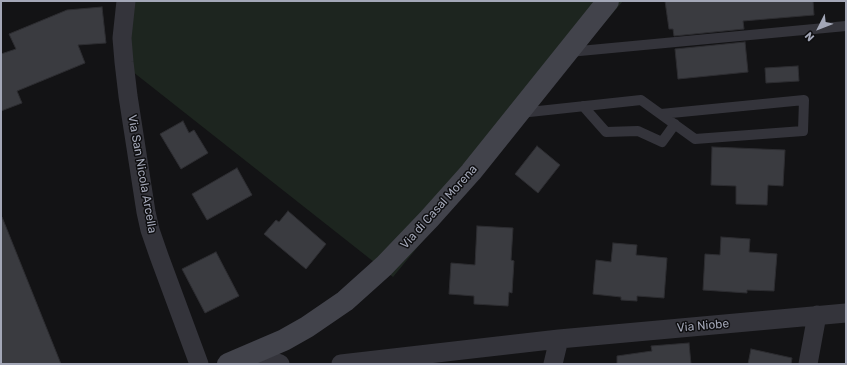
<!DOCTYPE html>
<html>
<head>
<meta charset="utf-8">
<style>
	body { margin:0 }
	#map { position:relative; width:847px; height:365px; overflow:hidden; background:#131315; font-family:Rubik,sans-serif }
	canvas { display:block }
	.frame { position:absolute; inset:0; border:2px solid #a3a7b7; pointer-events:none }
	.north { position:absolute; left:799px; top:8px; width:40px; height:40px; -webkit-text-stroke:3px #0e0e10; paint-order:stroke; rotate:228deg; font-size:11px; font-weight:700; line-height:16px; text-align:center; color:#a3a7b7 }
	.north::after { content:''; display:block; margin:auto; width:14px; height:18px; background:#a3a7b7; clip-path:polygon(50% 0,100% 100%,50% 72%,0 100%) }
</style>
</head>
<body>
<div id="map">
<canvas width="847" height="365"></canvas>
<div class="frame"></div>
<div class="north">N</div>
</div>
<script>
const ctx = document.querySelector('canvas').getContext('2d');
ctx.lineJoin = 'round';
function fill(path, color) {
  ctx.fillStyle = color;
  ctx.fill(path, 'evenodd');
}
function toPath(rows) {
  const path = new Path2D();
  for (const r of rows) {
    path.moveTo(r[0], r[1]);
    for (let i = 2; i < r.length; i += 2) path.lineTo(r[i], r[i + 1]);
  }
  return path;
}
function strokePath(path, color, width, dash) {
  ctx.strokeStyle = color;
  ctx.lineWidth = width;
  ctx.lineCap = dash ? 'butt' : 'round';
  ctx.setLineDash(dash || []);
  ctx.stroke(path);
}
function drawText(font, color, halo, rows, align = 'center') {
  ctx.font = font + ' Rubik,sans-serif';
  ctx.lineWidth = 3;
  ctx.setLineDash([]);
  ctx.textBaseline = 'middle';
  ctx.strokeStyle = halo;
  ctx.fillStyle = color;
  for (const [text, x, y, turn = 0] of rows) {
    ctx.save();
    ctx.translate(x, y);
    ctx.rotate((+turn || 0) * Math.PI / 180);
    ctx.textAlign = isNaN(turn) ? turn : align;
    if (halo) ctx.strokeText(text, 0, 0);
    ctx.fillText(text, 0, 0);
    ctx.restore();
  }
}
fill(toPath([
	[120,1,623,1,529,112,393,277,128,68]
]), '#1d251f');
const building = toPath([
	[665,1,813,1,814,15,743,21,744,29,674,36,673,29,669,29,665,1],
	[102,7,106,43,78,45,85,63,17,91,22,103,1,111,1,54,16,49,9,34,67,10,102,7],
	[745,42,748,72,678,79,675,49,745,42],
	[798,66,799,81,766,83,765,68,798,66],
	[183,121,189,133,194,130,208,153,181,169,160,134,183,121],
	[537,146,560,165,538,193,515,174,537,146],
	[712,147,785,150,783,186,768,185,767,205,736,204,736,186,711,185,712,147],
	[237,168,252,195,207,220,192,194,237,168],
	[288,211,326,244,306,269,264,234,276,220,279,222,288,211],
	[1,217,2,217,61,364,1,364,1,217],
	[477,226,513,228,511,260,514,261,512,293,509,292,508,306,474,304,474,296,449,294,451,263,475,265,477,226],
	[721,237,750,239,749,252,777,254,774,291,747,290,747,293,703,290,705,254,720,255,721,237],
	[613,243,637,245,636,255,667,258,664,298,637,296,637,301,621,300,621,297,593,294,596,260,611,262,613,243],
	[216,252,239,296,205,313,182,269,216,252],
	[689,343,691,364,617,364,617,356,652,351,651,346,689,343],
	[751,349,792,358,791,364,748,364,751,349]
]);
fill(building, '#3a3b40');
strokePath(building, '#2d2d31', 1);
strokePath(toPath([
	[569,52,846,26],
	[583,106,606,132,638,131,662,142,675,124],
	[520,113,641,100,695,139,803,131,804,100,661,114]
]), '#34343b', 10);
strokePath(toPath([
	[126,1,122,38,124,62,128,96,146,212,150,230,159,256,199,364],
	[253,364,255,353,269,360,280,364],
	[341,364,559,339,846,313],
	[553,364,559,339],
	[808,364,817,315]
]), '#34343b', 19);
strokePath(toPath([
	[228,364,284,340,307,327,345,301,384,266,429,219,471,172,608,1]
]), '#42434b', 22);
drawText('12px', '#a3a7b7', '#0e0e10', [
	["Via San Nicola Arcella",142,174,80],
	["Via di Casal Morena",439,207,-48],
	["Via Niobe",703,326,-5]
]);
</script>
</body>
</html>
